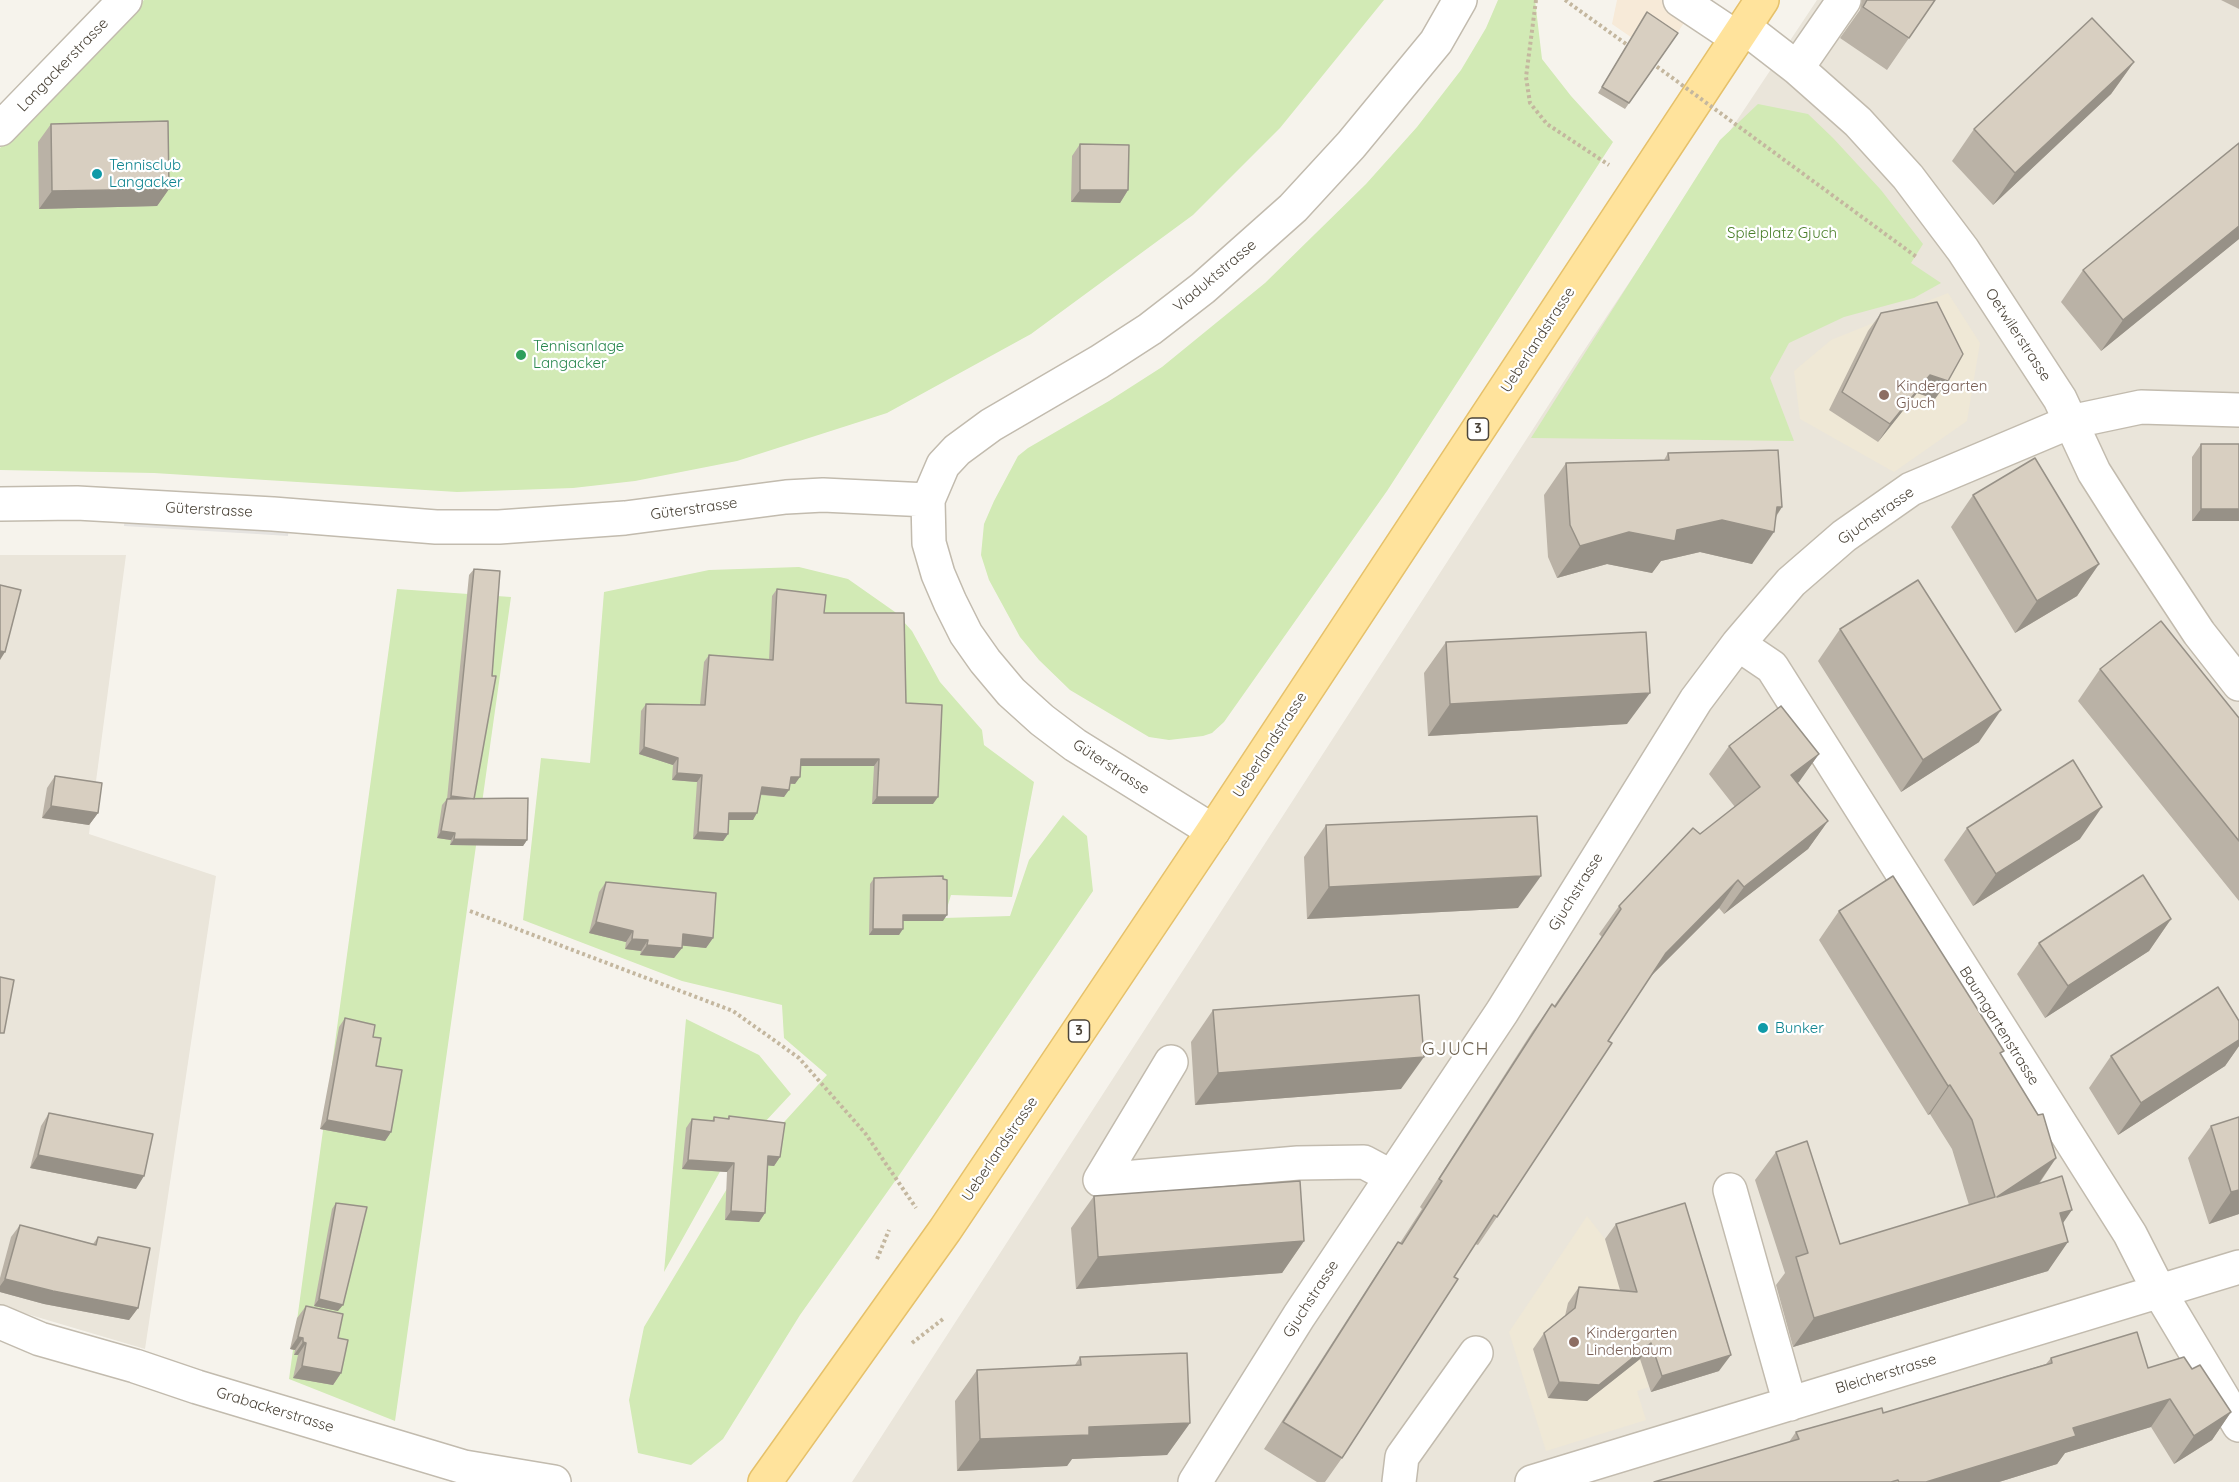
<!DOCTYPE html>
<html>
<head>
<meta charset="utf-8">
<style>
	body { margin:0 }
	canvas { display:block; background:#f6f3ec }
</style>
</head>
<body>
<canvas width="2239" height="1482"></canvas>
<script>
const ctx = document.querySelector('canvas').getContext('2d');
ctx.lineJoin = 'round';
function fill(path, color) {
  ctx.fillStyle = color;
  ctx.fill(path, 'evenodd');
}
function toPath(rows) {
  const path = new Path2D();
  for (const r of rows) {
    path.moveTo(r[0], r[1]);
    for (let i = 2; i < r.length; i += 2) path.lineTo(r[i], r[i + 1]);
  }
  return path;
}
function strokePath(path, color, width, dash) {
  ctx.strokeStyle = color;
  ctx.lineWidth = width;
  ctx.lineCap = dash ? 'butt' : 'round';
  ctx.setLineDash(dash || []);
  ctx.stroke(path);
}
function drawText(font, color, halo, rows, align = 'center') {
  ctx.font = font + ' Quicksand,sans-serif';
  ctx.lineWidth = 4.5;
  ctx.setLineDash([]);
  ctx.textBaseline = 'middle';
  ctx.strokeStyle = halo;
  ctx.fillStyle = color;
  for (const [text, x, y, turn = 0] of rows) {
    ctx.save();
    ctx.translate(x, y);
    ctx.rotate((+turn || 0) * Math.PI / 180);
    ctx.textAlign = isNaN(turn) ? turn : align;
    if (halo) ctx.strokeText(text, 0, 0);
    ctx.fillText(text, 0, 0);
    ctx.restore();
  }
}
fill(toPath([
	[1817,0,2239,0,2239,1482,852,1482,1579,358],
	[0,555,126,555,89,834,216,876,145,1349,0,1306]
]), '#eae5da');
fill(toPath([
	[1617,0,1699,0,1661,58,1612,24]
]), '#f7ead8');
fill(toPath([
	[1948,293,1980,343,1967,421,1894,472,1800,419,1794,371,1831,340],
	[1587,1216,1605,1239,1649,1387,1637,1391,1646,1420,1546,1451,1509,1332]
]), '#efe8d6');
fill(toPath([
	[144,0,1384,0,1280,128,1193,215,1031,334,887,413,737,461,635,481,573,488,457,492,154,473,0,470,0,148],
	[1498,0,1535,0,1542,59,1571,96,1613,142,1387,491,1224,722,1212,733,1203,736,1169,740,1149,737,1070,690,1039,660,1020,637,989,580,981,555,984,524,994,501,1018,456,1028,448,1109,401,1162,367,1265,283,1366,184,1417,127,1461,70,1486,28],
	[1758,104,1808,114,1833,138,1881,190,1923,244,1911,263,1941,283,1914,298,1844,317,1789,343,1770,378,1794,441,1531,438,1720,140],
	[799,567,848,579,895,612,912,631,940,682,982,730,984,745,1034,782,1012,897,951,895,944,918,1010,916,1029,860,1063,815,1087,836,1093,891,900,1174,800,1315,723,1439,691,1465,638,1453,629,1400,644,1327,734,1177,827,1075,784,1038,782,1005,682,981,523,920,541,758,590,763,604,592,709,570],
	[397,589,511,597,395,1421,289,1379],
	[686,1019,759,1055,791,1094,722,1168,664,1272]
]), '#d2eab5');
fill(toPath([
	[125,516,289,525,288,536,257,534,124,526]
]), '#e5e3e0');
const minor = toPath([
	[1680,0,1737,38],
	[1744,27,1797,68,1858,122,1908,177,1963,250,2060,399,2094,472,2127,524,2199,633,2239,684],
	[1797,68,1844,0],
	[0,129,125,0],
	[0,504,77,503,273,514,436,527,499,527,625,518,786,497,823,495,928,500],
	[1738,644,1772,667,2130,1234,2159,1291,2239,1425],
	[1213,831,1075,745,1042,720,1011,692,985,661,966,634,950,602,938,574,929,543,928,500,943,465,957,450,991,425,1099,362,1150,329,1203,288,1293,208,1351,145,1436,42,1460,0],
	[1171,1062,1100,1180,1298,1163,1364,1162,1392,1177],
	[1730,1190,1790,1404],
	[0,1322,40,1339,135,1366,197,1387,464,1467,554,1482],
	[1195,1482,1299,1316,1502,1012,1696,700,1738,644,1791,582,1844,536,1911,489,2070,422,2141,407,2239,410],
	[1399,1482,1402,1457,1476,1353],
	[1532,1482,2239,1267]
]);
const major = toPath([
	[765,1482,945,1230,1213,831,1762,0]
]);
strokePath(minor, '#c2bbae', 36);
strokePath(major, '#e6c16a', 36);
strokePath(toPath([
	[1536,0,1526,77,1530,103,1547,124,1609,165],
	[470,911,733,1011,799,1058,865,1133,916,1208],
	[877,1259,889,1230],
	[912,1343,943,1319]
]), '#c4b79f', 4, [3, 3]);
strokePath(minor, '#fff', 33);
strokePath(major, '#ffe39c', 33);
strokePath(toPath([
	[1565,0,1629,46],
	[1652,63,1918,258]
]), '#c4b79f', 4, [3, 3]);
fill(toPath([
	[1862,0,1935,0,1887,70,1840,38,1860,10],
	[2221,0,2239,0,2239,9],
	[1647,12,1678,33,1625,109,1598,93],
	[2134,62,2111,94,1993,205,1952,161,1974,129],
	[51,124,169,189,157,206,39,209,38,142],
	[2239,143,2239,239,2101,351,2061,302,2083,270],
	[1080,144,1128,190,1120,203,1071,202,1072,156],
	[1881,313,1935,399,1917,393,1878,442,1829,410,1868,331],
	[2201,444,2239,521,2192,521,2192,457],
	[1668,453,1782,507,1776,517,1752,564,1700,552,1661,561,1652,573,1607,564,1557,578,1548,557,1544,495,1566,463,1664,460],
	[1973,495,2099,564,2077,596,2015,633,1951,527],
	[474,569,474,799,527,840,523,846,450,845,451,840,437,838,442,805,447,799,469,575],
	[777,589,824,613,906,703,933,804,872,804,874,766,800,766,795,784,790,784,784,797,761,795,753,820,729,820,728,834,723,841,693,839,697,782,672,780,673,765,639,754,641,711,646,704,700,705,704,662,709,655,769,660,772,596],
	[1840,629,1979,742,1901,792,1818,661],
	[1446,642,1627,724,1428,736,1424,673],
	[2100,669,2239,718,2239,901,2078,701],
	[1729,746,1819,754,1797,783,1828,821,1808,849,1724,914,1719,908,1650,977,1608,1041,1497,1217,1478,1245,1475,1244,1454,1277,1342,1458,1325,1482,1317,1482,1264,1449,1379,1270,1398,1242,1400,1243,1422,1209,1420,1207,1532,1032,1552,1004,1554,1006,1602,937,1599,934,1619,906,1700,834,1735,807,1709,774],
	[55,776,98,813,89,825,42,818,47,788],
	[1326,825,1518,908,1307,919,1304,857],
	[1967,828,2080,839,1973,906,1944,860],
	[874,878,943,921,903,921,899,935,869,935,870,884],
	[606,882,713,938,706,948,682,945,682,948,674,958,640,955,641,951,625,949,626,942,589,933,599,892],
	[1839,911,2001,1055,2056,1158,2039,1184,2063,1223,2048,1271,1793,1347,1776,1285,1785,1273,1755,1180,1776,1152,1840,1244,1969,1205,1952,1149,1930,1114,1928,1115,1819,940],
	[2171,919,2149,951,2045,1018,2017,974,2039,943],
	[1213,1010,1401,1089,1195,1105,1191,1042],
	[345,1018,373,1037,376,1066,391,1132,385,1141,320,1129,339,1027],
	[2239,1021,2239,1046,2225,1066,2118,1135,2089,1088,2111,1056],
	[49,1113,136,1189,30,1168,41,1126],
	[729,1116,780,1157,774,1166,768,1165,765,1213,759,1222,725,1220,727,1172,682,1169,686,1128,692,1119,712,1121,714,1117,727,1119],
	[2211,1126,2239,1214,2209,1224,2188,1158],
	[1094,1196,1304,1241,1282,1273,1076,1289,1071,1228],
	[336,1203,338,1311,314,1306,332,1209],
	[1616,1224,1719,1371,1651,1392,1640,1359,1587,1401,1548,1398,1533,1349,1544,1333,1565,1316,1568,1303,1579,1287,1620,1290,1605,1239],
	[20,1225,93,1244,98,1237,138,1308,129,1320,44,1304,0,1292,0,1278,11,1237],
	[306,1306,338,1338,341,1373,333,1385,293,1378,298,1355,294,1355,295,1350,290,1349,297,1318],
	[1080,1357,1190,1423,1167,1455,1072,1459,1067,1466,957,1471,955,1401,977,1370,1075,1365],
	[2051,1358,2148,1368,2192,1369,2231,1412,2212,1440,2174,1464,2151,1427,2065,1453,2057,1464,1999,1482,1654,1482,1789,1442,1796,1432,1883,1413,2046,1364]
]), '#bab2a6');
fill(toPath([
	[2134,62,2111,94,1993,205,2015,173],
	[169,189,157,206,39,209,52,191],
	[1080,190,1128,190,1120,203,1071,202],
	[2239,226,2239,239,2101,351,2123,320],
	[1930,375,1948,381,1935,399,1917,393,1878,442,1890,424],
	[1777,507,1782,507,1766,530,1774,532,1752,564,1700,552,1661,561,1652,573,1607,564,1557,578,1580,546,1629,532,1677,530],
	[2201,509,2239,509,2239,521,2192,521],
	[2099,564,2077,596,2015,633,2037,601],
	[0,651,5,652,0,660],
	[1650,693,1627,724,1428,736,1450,704],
	[2001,710,1979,742,1901,792,1923,760],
	[644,747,678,758,673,765,639,754],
	[1819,754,1799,782,1772,803,1791,775],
	[801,759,879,759,874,766,796,766],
	[677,773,702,775,697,782,672,780],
	[791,777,800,777,795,784,786,783],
	[762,787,789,790,784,797,757,794],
	[451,796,474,799,447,802],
	[877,797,938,797,933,804,872,804],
	[51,806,98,813,89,825,42,818],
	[2102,807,2080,839,1973,906,1996,874],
	[729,813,757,813,753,820,724,820],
	[1828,821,1808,849,1724,914,1744,887],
	[441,831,455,833,451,840,437,838],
	[698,832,728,834,723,841,693,839],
	[454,839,527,840,523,846,450,845],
	[1541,876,1518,908,1307,919,1329,887],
	[1738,880,1719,908,1647,980,1666,953],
	[903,915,947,915,943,921,899,921],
	[2171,919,2149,951,2045,1018,2068,986],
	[596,922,633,931,626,942,589,933],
	[873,929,903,929,899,935,869,935],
	[683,934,713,938,706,948,676,945],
	[632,939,648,940,641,951,625,949],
	[647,945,682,948,674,958,640,955],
	[2239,1040,2239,1046,2225,1066,2118,1135,2141,1103],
	[1424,1057,1401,1089,1195,1105,1218,1073],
	[1950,1085,1930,1114,1928,1115,1948,1086],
	[327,1120,391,1132,385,1141,320,1129],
	[38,1155,144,1176,136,1189,30,1168],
	[768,1156,780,1157,774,1166,762,1165],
	[2056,1158,2036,1187,1997,1197],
	[688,1160,734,1163,727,1172,682,1169],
	[2239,1190,2239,1214,2209,1224,2231,1192],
	[2072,1210,2052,1239,2060,1213],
	[731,1211,765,1213,759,1222,725,1220],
	[1304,1241,1282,1273,1076,1289,1098,1257],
	[2068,1242,2048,1271,1793,1347,1814,1318],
	[5,1279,138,1308,129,1320,44,1304,0,1292,0,1286],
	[319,1299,343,1305,338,1311,314,1306],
	[298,1337,303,1338,295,1350,290,1349],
	[303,1342,306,1343,298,1355,294,1355],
	[1651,1343,1640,1359,1587,1401,1548,1398,1559,1382],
	[1731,1355,1719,1371,1651,1392,1662,1376],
	[302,1366,341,1373,333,1385,293,1378],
	[2170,1399,2151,1427,2065,1453,2057,1464,1999,1482,1926,1482,2073,1428],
	[2231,1412,2212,1440,2174,1464,2194,1436],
	[1190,1423,1167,1455,1072,1459,1067,1466,957,1471,980,1439,1089,1427]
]), '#979187');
const building = toPath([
	[1867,0,1935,0,1909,38,1863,7,1867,0],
	[1647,12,1678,33,1629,103,1602,87,1647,12],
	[2092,18,2134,62,2015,173,1974,129,2092,18],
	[168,121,169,189,52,191,51,124,168,121],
	[2239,143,2239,226,2123,320,2083,270,2239,143],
	[1080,144,1129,145,1128,190,1080,190,1080,144],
	[1937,302,1963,354,1948,381,1930,375,1890,424,1842,392,1881,313,1937,302],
	[2201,444,2239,444,2239,509,2201,509,2201,444],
	[1778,450,1782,507,1777,507,1774,532,1722,520,1677,530,1675,541,1629,532,1580,546,1570,525,1566,463,1669,460,1668,453,1778,450],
	[2035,458,2099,564,2037,601,1973,495,2035,458],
	[474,569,500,571,492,676,496,676,474,799,451,796,474,569],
	[1918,580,2001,710,1923,760,1840,629,1918,580],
	[0,585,21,590,5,652,0,651,0,585],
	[777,589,826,595,824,613,904,613,906,703,942,705,938,797,877,797,879,759,801,759,800,777,791,777,789,790,762,787,757,813,729,813,728,834,698,832,702,775,677,773,678,758,644,747,646,704,705,705,709,655,773,660,777,589],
	[2161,621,2239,718,2239,841,2100,669,2161,621],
	[1646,632,1650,693,1450,704,1446,642,1646,632],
	[1781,706,1819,754,1791,775,1828,821,1744,887,1738,880,1666,953,1608,1041,1612,1043,1497,1217,1494,1215,1454,1277,1458,1279,1342,1458,1283,1422,1398,1242,1402,1244,1442,1181,1439,1179,1552,1004,1555,1007,1621,909,1619,906,1693,828,1700,834,1760,787,1729,746,1781,706],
	[2073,760,2102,807,1996,874,1967,828,2073,760],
	[55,776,102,783,98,813,51,806,55,776],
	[528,798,527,840,454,839,455,833,441,831,447,799,528,798],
	[1537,816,1541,876,1329,887,1326,825,1537,816],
	[2143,875,2171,919,2068,986,2039,943,2143,875],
	[943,876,943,879,947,880,947,915,903,915,903,929,873,929,874,878,943,876],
	[1893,876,2004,1051,2000,1053,2038,1115,2043,1114,2056,1158,1997,1197,2062,1176,2072,1210,2060,1213,2068,1242,1814,1318,1796,1257,1808,1253,1776,1152,1807,1141,1840,1244,1995,1197,1972,1120,1950,1085,1948,1086,1839,911,1893,876],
	[606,882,716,893,713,938,683,934,682,948,647,945,648,940,632,939,633,931,596,922,606,882],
	[0,977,14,980,4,1033,0,1033,0,977],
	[2218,987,2239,1021,2239,1040,2141,1103,2111,1056,2218,987],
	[1419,995,1424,1057,1218,1073,1213,1010,1419,995],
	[345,1018,375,1025,373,1037,381,1038,376,1066,402,1070,391,1132,327,1120,345,1018],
	[49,1113,153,1134,144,1176,38,1155,49,1113],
	[729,1116,785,1123,780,1157,768,1156,765,1213,731,1211,734,1163,688,1160,692,1119,714,1121,714,1117,729,1119,729,1116],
	[2239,1117,2239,1190,2231,1192,2211,1126,2239,1117],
	[1300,1181,1304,1241,1098,1257,1094,1196,1300,1181],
	[336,1203,367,1207,343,1305,319,1299,336,1203],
	[1685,1203,1731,1355,1662,1376,1651,1343,1599,1385,1559,1382,1544,1333,1575,1308,1579,1287,1637,1292,1616,1224,1685,1203],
	[20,1225,96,1245,98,1237,150,1248,138,1308,53,1291,5,1279,20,1225],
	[306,1306,343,1314,338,1338,348,1340,341,1373,302,1366,306,1343,303,1342,303,1338,298,1337,306,1306],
	[2137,1332,2148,1368,2184,1357,2192,1369,2200,1365,2231,1412,2194,1436,2170,1399,2073,1428,2076,1436,1926,1482,1899,1482,1898,1480,1891,1482,1654,1482,1799,1439,1796,1432,1882,1408,1883,1413,2011,1375,2052,1363,2051,1358,2137,1332],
	[1187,1353,1190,1423,1089,1427,1089,1435,980,1439,977,1370,1081,1365,1080,1357,1187,1353]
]);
fill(building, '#d8cfc1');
strokePath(building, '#979187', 1.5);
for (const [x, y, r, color] of [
	[97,174,6,"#0f9aa8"],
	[521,355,6,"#2e9e5b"],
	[1884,395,6,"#8d6e63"],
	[1763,1028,6,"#0f9aa8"],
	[1574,1342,6,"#8d6e63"]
]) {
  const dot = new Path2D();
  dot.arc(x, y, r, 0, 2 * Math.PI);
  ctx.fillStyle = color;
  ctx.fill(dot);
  strokePath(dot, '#fff', 2);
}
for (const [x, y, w] of [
	[1478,429,21],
	[1079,1031,21]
]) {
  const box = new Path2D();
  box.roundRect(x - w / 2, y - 11, w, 22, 4.5);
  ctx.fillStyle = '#fff';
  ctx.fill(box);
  strokePath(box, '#4b4439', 1.5);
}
drawText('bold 14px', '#4b4439', null, [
	["3",1478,429],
	["3",1079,1031]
]);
drawText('15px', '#4b4439', '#fff', [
	["Langackerstrasse",63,65,-46],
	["Viaduktstrasse",1215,276,-40],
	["Oetwilerstrasse",2018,335,57],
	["Ueberlandstrasse",1538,340,-57],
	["Güterstrasse",694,509,-8],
	["Güterstrasse",209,510,3],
	["Gjuchstrasse",1876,516,-35],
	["Ueberlandstrasse",1270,745,-57],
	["Güterstrasse",1111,767,33],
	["Gjuchstrasse",1576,892,-58],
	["Baumgartenstrasse",1999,1026,58],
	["Ueberlandstrasse",1000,1149,-56],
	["Gjuchstrasse",1311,1299,-57],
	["Bleicherstrasse",1886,1374,-17],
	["Grabackerstrasse",275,1410,17]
]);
drawText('15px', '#0d838f', '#fff', [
	["Tennisclub",109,165],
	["Langacker",109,182],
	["Bunker",1775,1028]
], 'left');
drawText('15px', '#4a7f2a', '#fff', [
	["Spielplatz Gjuch",1782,233]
]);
drawText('15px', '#27864d', '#fff', [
	["Tennisanlage",533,346],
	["Langacker",533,363]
], 'left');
drawText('15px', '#785e54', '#fff', [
	["Kindergarten",1896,386],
	["Gjuch",1896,403],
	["Kindergarten",1586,1333],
	["Lindenbaum",1586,1350]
], 'left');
ctx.letterSpacing = '1.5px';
drawText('18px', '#6e6250', '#fff', [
	["GJUCH",1456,1050]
]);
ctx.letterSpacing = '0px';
</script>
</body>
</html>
